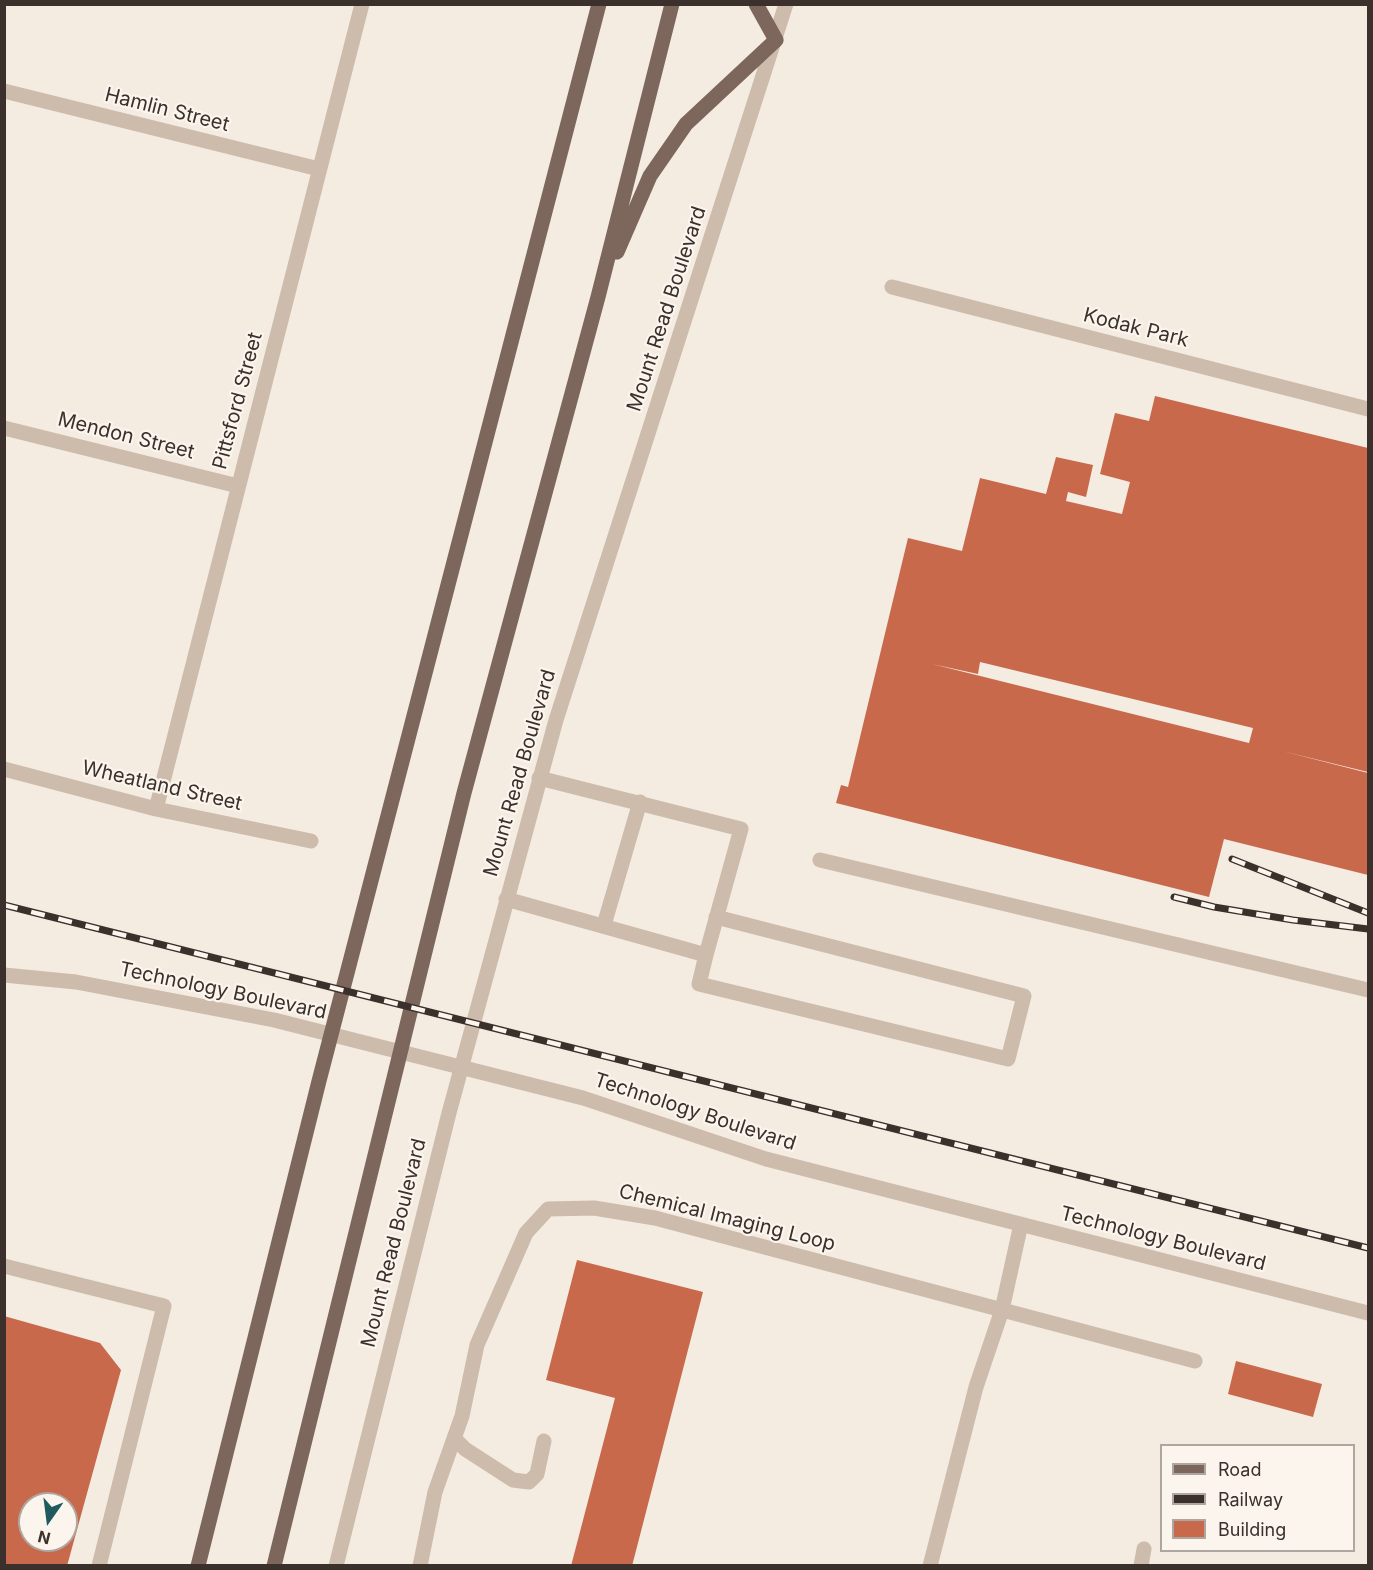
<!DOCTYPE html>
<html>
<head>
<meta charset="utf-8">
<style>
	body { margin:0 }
	#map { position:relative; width:1373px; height:1570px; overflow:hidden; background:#f4ebe1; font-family:Inter,sans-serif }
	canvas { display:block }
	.frame { position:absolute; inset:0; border:6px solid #3b302b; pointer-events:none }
	.legend { position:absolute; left:1160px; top:1444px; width:195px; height:108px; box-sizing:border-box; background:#fbf5ee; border:2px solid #aea6a0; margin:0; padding:8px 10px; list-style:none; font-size:18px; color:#3b302b }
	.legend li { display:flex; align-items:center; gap:12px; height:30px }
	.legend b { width:30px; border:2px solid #aea6a0 }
	.north { position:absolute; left:18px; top:1492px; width:60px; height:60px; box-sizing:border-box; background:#fbf5ee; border:2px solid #aea6a0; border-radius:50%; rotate:194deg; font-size:16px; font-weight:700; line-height:24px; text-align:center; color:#3b302b }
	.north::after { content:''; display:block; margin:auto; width:21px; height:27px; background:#1f5a5e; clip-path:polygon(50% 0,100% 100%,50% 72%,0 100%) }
</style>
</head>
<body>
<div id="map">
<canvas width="1373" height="1570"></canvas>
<div class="frame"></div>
<ul class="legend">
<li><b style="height:8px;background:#7d675c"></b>Road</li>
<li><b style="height:8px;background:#3b302b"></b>Railway</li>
<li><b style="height:16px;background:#c8694b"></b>Building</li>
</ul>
<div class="north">N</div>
</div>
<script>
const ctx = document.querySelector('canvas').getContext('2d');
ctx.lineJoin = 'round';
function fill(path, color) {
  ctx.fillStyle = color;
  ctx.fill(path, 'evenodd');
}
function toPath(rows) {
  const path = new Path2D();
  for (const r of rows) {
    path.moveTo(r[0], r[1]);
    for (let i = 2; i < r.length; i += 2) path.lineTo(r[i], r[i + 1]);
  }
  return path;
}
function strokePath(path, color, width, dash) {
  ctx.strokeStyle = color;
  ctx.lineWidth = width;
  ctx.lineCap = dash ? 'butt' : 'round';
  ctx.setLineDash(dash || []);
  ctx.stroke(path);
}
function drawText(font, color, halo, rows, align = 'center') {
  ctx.font = font + ' Inter,sans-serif';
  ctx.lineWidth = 4.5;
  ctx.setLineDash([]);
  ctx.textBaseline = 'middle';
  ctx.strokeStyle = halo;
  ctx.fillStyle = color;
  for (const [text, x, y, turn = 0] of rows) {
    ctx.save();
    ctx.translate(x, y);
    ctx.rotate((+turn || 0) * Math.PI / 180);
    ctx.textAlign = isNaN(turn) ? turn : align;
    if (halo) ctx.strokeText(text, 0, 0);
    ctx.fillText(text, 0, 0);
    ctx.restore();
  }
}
fill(toPath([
	[1155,396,1368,448,1368,772,1282,751,1368,773,1368,875,1224,839,1209,897,836,803,841,785,848,787,908,538,962,551,980,478,1046,494,1056,457,1093,465,1086,497,1068,492,1066,501,1122,514,1130,482,1100,474,1115,413,1149,421],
	[980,662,1253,728,1249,743,932,664,978,674],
	[577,1260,703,1292,632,1566,571,1566,615,1398,546,1380],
	[4,1316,100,1343,121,1370,67,1566,4,1566],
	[30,1504,66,1504,66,1540,30,1540],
	[1236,1361,1322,1384,1313,1417,1228,1394]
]), '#c8694b');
strokePath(toPath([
	[4,91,319,169],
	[892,287,1368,409],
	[4,428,238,486],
	[4,769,156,809,311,841],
	[156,809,362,4],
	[820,860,1368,990],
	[506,899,706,955,741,829,539,778],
	[604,925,640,802],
	[706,955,699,984,1008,1059,1024,996,716,917],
	[4,975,76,982,274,1020,583,1098,766,1159,1368,1313],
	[4,1266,164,1306,99,1566],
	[454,1438,465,1449,513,1480,529,1482,537,1474,544,1441],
	[336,1566,449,1113,556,720,786,4],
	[420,1566,435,1492,462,1416,477,1345,526,1233,548,1209,594,1208,655,1218,1195,1361],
	[930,1566,976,1387,1002,1310,1021,1224],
	[1141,1566,1144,1549]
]), '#cdbbac', 15);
strokePath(toPath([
	[617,252,650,176,686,124,776,40,756,4],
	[198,1566,319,1081,599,4],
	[274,1566,464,793,598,297,672,4]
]), '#7d675c', 15);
const rail = toPath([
	[1232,859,1368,913],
	[1174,897,1214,907,1293,920,1368,929],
	[4,905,1368,1248]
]);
strokePath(rail, '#3b302b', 7);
strokePath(rail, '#fbf5ee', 4.5, [14]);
drawText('20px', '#3b302b', '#fbf5ee', [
	["Hamlin Street",167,110,14],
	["Mount Read Boulevard",667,309,-72],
	["Kodak Park",1136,328,14],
	["Pittsford Street",238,401,-75],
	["Mendon Street",126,436,14],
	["Mount Read Boulevard",520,773,-74],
	["Wheatland Street",162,786,13],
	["Technology Boulevard",223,991,12],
	["Technology Boulevard",695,1112,18],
	["Chemical Imaging Loop",727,1218,14],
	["Technology Boulevard",1163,1239,14],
	["Mount Read Boulevard",394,1243,-76]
]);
</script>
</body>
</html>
